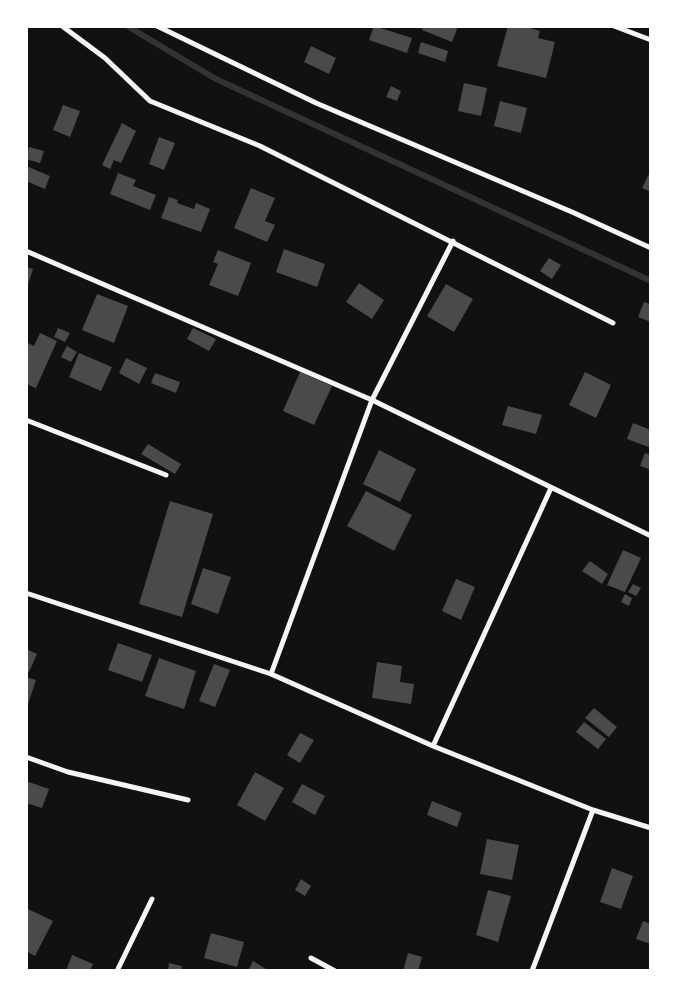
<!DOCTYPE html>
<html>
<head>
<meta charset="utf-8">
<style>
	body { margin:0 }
	#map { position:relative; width:677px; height:997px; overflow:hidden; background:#111; font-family:"Space Grotesk",sans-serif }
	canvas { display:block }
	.frame { position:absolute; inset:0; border:28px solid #fff; pointer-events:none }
</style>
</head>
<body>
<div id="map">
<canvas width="677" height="997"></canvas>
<div class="frame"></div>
</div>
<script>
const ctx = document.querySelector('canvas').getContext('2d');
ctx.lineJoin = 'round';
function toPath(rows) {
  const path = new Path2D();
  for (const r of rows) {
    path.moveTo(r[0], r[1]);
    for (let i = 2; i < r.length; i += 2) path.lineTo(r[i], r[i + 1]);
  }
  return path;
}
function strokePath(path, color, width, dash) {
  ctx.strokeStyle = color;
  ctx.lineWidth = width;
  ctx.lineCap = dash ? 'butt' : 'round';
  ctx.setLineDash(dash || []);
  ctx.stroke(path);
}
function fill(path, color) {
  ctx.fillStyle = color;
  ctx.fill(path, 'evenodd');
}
strokePath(toPath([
	[127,26,216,79,651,281]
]), '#333', 6);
fill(toPath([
	[374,26,412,38,407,53,369,40],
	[423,26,458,26,452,42,422,30],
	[508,26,523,26,540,31,538,38,555,42,546,78,497,66],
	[421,42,448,51,445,62,418,53],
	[311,46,336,58,329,74,304,62],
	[464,83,487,88,481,116,458,111],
	[391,86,401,91,397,101,386,97],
	[500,101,527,108,521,133,494,126],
	[63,105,80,111,70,137,53,130],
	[122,123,136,131,121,163,114,160,110,169,102,165],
	[159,137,175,143,164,170,149,164],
	[29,147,44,151,40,163,26,159],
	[26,166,50,176,45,189,26,181],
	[651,170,651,192,642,188],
	[118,173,136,180,133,186,156,195,150,210,110,194],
	[251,188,275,198,265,221,275,225,267,242,234,228],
	[169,197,178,200,177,203,194,209,196,203,210,209,201,232,161,218],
	[284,249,325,264,317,287,276,272],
	[218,250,251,263,238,296,209,285,218,264,213,262],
	[549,258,561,265,552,279,540,271],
	[26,267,33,269,27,288,26,288],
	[359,283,384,300,372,319,346,302],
	[446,284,473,299,454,332,427,316],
	[97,294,128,306,114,343,82,330],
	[644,302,651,304,651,322,638,317],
	[58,328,70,333,65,342,54,337],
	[193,328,216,339,209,351,187,339],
	[40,333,57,341,36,388,26,384,26,342,34,346],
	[67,346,77,352,71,362,61,357],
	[79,353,112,367,101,391,69,377],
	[126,358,147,368,139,384,119,373],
	[300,372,332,386,314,425,283,411],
	[585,372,611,385,596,418,569,405],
	[155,373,180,382,176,393,151,383],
	[508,406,542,415,536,434,502,425],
	[633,423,651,430,651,448,627,439],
	[148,444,181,464,175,474,141,454],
	[379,450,416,469,400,502,363,484],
	[645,453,651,455,651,470,640,466],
	[366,491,412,515,394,551,347,526],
	[170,501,213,514,182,617,139,604],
	[623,550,641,558,625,592,607,585],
	[590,561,608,574,602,584,582,571],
	[203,568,231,577,218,614,191,604],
	[456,579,475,587,461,620,442,611],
	[633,584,641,588,636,596,628,592],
	[625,594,632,598,629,606,621,602],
	[118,643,152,655,142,682,108,670],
	[26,649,37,654,29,672,26,671],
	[159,658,196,671,184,709,145,696],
	[377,662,402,666,400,682,414,684,411,704,372,698],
	[214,664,230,670,215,707,199,701],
	[26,677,36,680,27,707,26,707],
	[594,708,617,727,609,737,585,718],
	[584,722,606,739,598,749,576,732],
	[300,733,314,740,300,763,287,755],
	[255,772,284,788,265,821,237,805],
	[26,781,49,789,42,808,26,803],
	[302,784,325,796,315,815,292,802],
	[432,801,462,813,457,827,427,815],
	[487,839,519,845,512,880,480,874],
	[612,868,633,876,621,909,600,902],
	[301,879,311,886,305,896,295,890],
	[488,890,511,896,498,942,476,935],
	[26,908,53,921,35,956,26,951],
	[643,921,651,924,651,944,636,939],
	[211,933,244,942,237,967,204,958],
	[408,953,422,957,418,971,403,971],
	[72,955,93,964,90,971,66,971],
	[253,961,266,969,270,971,248,971],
	[169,963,182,966,181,971,168,971]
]), '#4a4a4a');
strokePath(toPath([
	[62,26,105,58,150,101,260,146,613,323],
	[157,26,316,103,572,212,651,248],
	[614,26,651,40],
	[26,251,372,400,651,536],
	[26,420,166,475],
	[26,593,271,674,433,746,593,810,651,828],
	[271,674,372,400,453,241],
	[433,746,551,488],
	[26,757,68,772,188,800],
	[311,958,335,971],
	[117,971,152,899],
	[532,971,593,810]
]), '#f5f5f5', 5);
</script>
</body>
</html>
